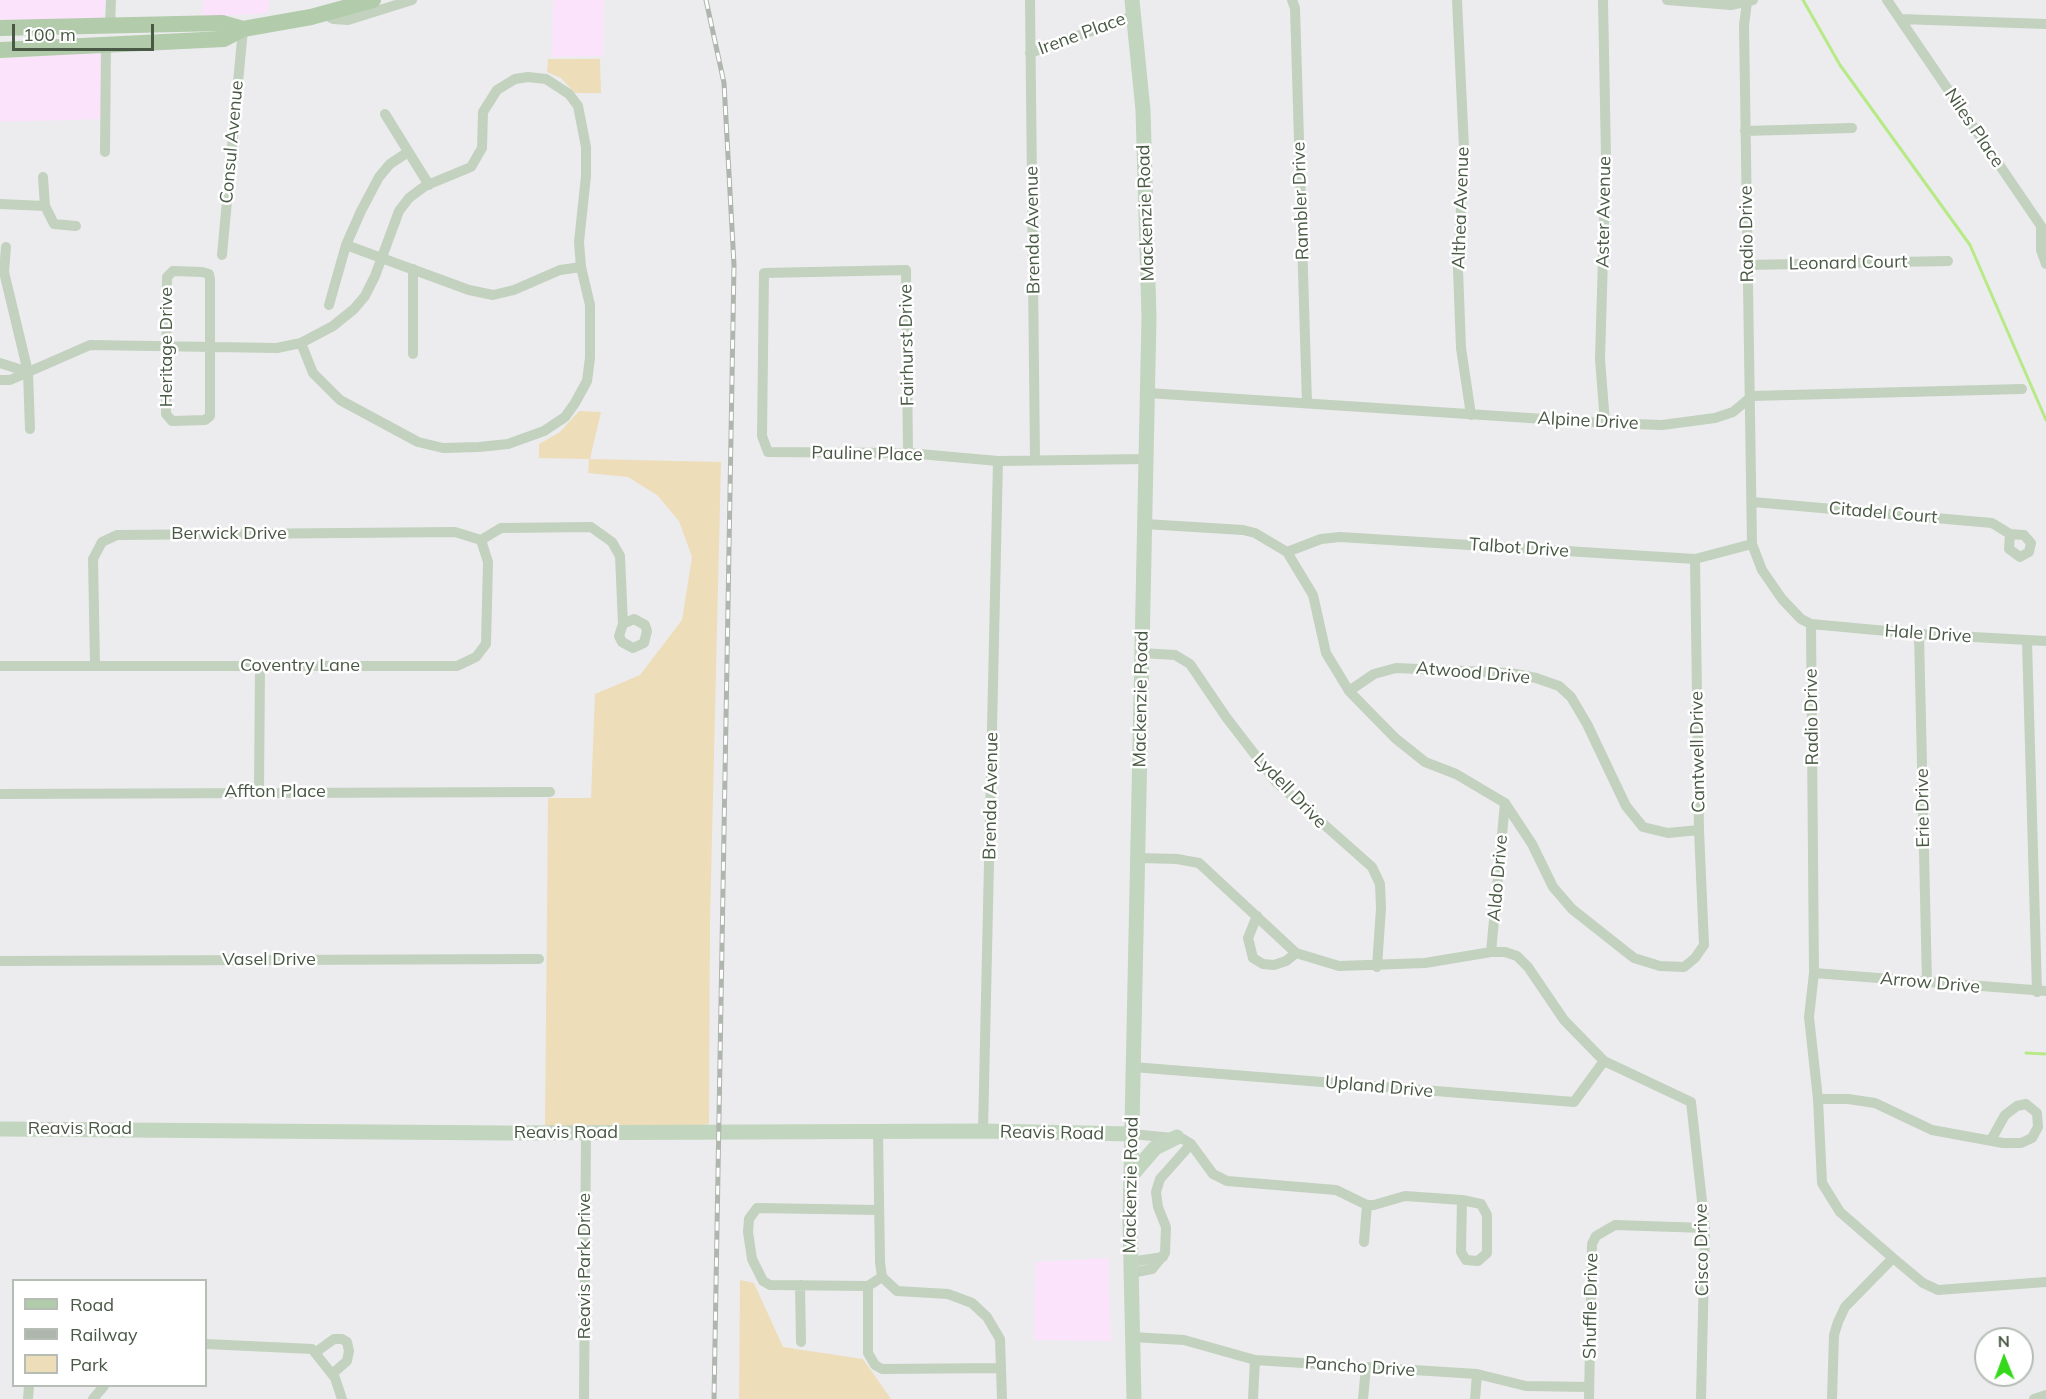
<!DOCTYPE html>
<html>
<head>
<meta charset="utf-8">
<style>
	body { margin:0 }
	#map { position:relative; width:2046px; height:1399px; overflow:hidden; background:#ececef; font-family:Mulish,sans-serif }
	canvas { display:block }
	.legend { position:absolute; left:12px; top:1279px; width:195px; height:108px; box-sizing:border-box; background:#fff; border:2px solid #b6bdb5; margin:0; padding:8px 10px; list-style:none; font-size:18px; color:#495945 }
	.legend li { display:flex; align-items:center; gap:12px; height:30px }
	.legend b { width:30px; border:2px solid #b6bdb5 }
	.north { position:absolute; left:1974px; top:1327px; width:60px; height:60px; box-sizing:border-box; background:#fff; border:2px solid #b6bdb5; border-radius:50%; rotate:359deg; font-size:16px; font-weight:700; line-height:24px; text-align:center; color:#495945 }
	.north::after { content:''; display:block; margin:auto; width:21px; height:27px; background:#35d91b; clip-path:polygon(50% 0,100% 100%,50% 72%,0 100%) }
	.scale { position:absolute; left:12px; top:24px; width:142px; height:27px; box-sizing:border-box; border:3px solid #495945; border-top:0; padding-left:8px; font-size:18px; line-height:21px; white-space:nowrap; color:#495945; -webkit-text-stroke:4px #fff; paint-order:stroke }
</style>
</head>
<body>
<div id="map">
<canvas width="2046" height="1399"></canvas>
<ul class="legend">
<li><b style="height:8px;background:#b2cbab"></b>Road</li>
<li><b style="height:8px;background:#afb6ae"></b>Railway</li>
<li><b style="height:16px;background:#edddb9"></b>Park</li>
</ul>
<div class="north">N</div>
<div class="scale">100 m</div>
</div>
<script>
const ctx = document.querySelector('canvas').getContext('2d');
ctx.lineJoin = 'round';
function fill(path, color) {
  ctx.fillStyle = color;
  ctx.fill(path, 'evenodd');
}
function toPath(rows) {
  const path = new Path2D();
  for (const r of rows) {
    path.moveTo(r[0], r[1]);
    for (let i = 2; i < r.length; i += 2) path.lineTo(r[i], r[i + 1]);
  }
  return path;
}
function strokePath(path, color, width, dash) {
  ctx.strokeStyle = color;
  ctx.lineWidth = width;
  ctx.lineCap = dash ? 'butt' : 'round';
  ctx.setLineDash(dash || []);
  ctx.stroke(path);
}
function drawText(font, color, halo, rows, align = 'center') {
  ctx.font = font + ' Mulish,sans-serif';
  ctx.lineWidth = 5;
  ctx.setLineDash([]);
  ctx.textBaseline = 'middle';
  ctx.strokeStyle = halo;
  ctx.fillStyle = color;
  for (const [text, x, y, turn = 0] of rows) {
    ctx.save();
    ctx.translate(x, y);
    ctx.rotate((+turn || 0) * Math.PI / 180);
    ctx.textAlign = isNaN(turn) ? turn : align;
    if (halo) ctx.strokeText(text, 0, 0);
    ctx.fillText(text, 0, 0);
    ctx.restore();
  }
}
fill(toPath([
	[0,0,106,0,102,18,0,23],
	[203,0,270,0,268,13,202,17],
	[553,0,604,0,603,56,552,57],
	[103,52,101,119,0,122,0,59],
	[1108,1258,1111,1341,1034,1340,1035,1262]
]), '#fbe3fb');
fill(toPath([
	[548,59,600,59,601,93,575,93,561,78,547,72],
	[579,411,601,412,590,459,721,462,710,921,709,1124,691,1127,545,1127,548,798,591,798,595,694,640,675,682,620,692,557,679,521,657,495,628,477,588,473,589,459,539,458,539,444,560,432],
	[740,1280,754,1283,783,1347,863,1359,891,1399,739,1399]
]), '#edddb9');
strokePath(toPath([
	[1803,0,1840,65,1970,245,2046,420],
	[2026,1053,2046,1054]
]), '#b7ea87', 3);
strokePath(toPath([
	[1030,0,1035,460],
	[1292,0,1295,8,1307,403],
	[1457,0,1464,148,1458,269,1461,348,1471,415],
	[1603,0,1606,157,1600,359,1605,423],
	[1667,0,1731,5,1753,0],
	[1887,0,2041,226,2041,250,2046,264],
	[1747,2,1744,25,1752,544,1762,570,1782,599,1801,619,1811,624,1814,973,1809,1017,1818,1099,1822,1183,1840,1212,1893,1258,1845,1307,1838,1322,1834,1335,1832,1399],
	[324,14,333,19,348,20,412,0],
	[1900,19,2046,24],
	[110,26,111,0],
	[1030,53,1133,16],
	[385,114,429,185],
	[1745,131,1852,128],
	[105,152,106,45],
	[43,177,45,206],
	[0,204,45,206,54,224,76,226],
	[346,245,469,290,493,295,514,290,560,270,581,267],
	[6,247,4,272,28,372,30,429],
	[222,255,243,29],
	[1748,265,1948,261],
	[173,271,202,272,209,274,210,279,210,416,205,420,172,421,166,414,167,277,173,271],
	[329,305,346,245,361,211,379,177,390,164,408,152],
	[413,354,413,269],
	[0,363,28,372],
	[0,380,10,380,90,345,277,348,301,343,313,373,340,400,418,442,443,448,479,447,508,444,544,431,565,417,575,403,587,381,590,358,590,305,581,267,579,242,586,176,586,147,578,106,569,94,546,79,528,77,515,79,497,90,483,112,482,148,471,167,425,186,409,198,399,211,375,276,365,296,354,309,333,326,301,343],
	[1148,393,1605,423,1662,425,1715,418,1733,412,1752,396,2022,389],
	[908,453,906,270,764,273,762,436,768,452,908,453,998,461,1147,459],
	[1753,502,1992,523,2010,534,2024,535,2031,543,2029,552,2020,557,2009,549,2010,534],
	[1145,524,1243,530,1255,533,1287,552,1313,595,1326,653,1349,691,1395,738,1425,762,1456,774,1505,803,1532,844,1553,887,1572,909,1634,958,1660,966,1684,967,1695,958,1704,945,1699,830,1695,559],
	[481,540,501,528,591,527,612,542,620,556,623,624,619,636,622,642,633,648,644,643,647,631,645,625,634,619,623,624],
	[1287,552,1321,539,1340,537,1695,559,1752,544],
	[1811,624,1919,634,2046,641],
	[1919,634,1927,983],
	[2027,641,2037,992],
	[1142,653,1175,655,1190,664,1226,717,1276,782,1372,867,1380,884,1381,908,1377,967],
	[95,665,93,559,102,542,117,535,455,532,481,540],
	[0,666,457,666,476,657,486,644,488,562,481,540],
	[1349,691,1374,674,1396,668,1510,673,1536,678,1559,686,1571,697,1587,724,1626,806,1643,827,1668,833,1699,830],
	[259,792,260,666],
	[0,794,550,792],
	[1138,858,1177,859,1199,863,1296,953,1339,966,1425,963,1491,952,1505,952,1517,956,1528,967,1564,1020,1604,1061,1691,1102,1705,1228,1701,1399],
	[1257,916,1248,938,1253,958,1263,964,1274,965,1286,961,1296,953],
	[1491,952,1505,803],
	[0,961,539,959],
	[1814,973,2046,991],
	[1133,1067,1574,1102,1604,1061],
	[1818,1099,1848,1099,1875,1103,1932,1130,2003,1143,2021,1143,2032,1138,2038,1127,2037,1113,2026,1104,2017,1106,2005,1115,1991,1140],
	[983,1131,998,461],
	[878,1132,880,1262,882,1277,897,1291,948,1294,972,1303,987,1317,1000,1339,1002,1399],
	[1132,1134,1183,1139,1191,1144,1213,1174,1227,1181,1336,1190,1367,1205,1374,1205,1405,1196,1462,1200],
	[1462,1200,1481,1204,1487,1215,1487,1253,1478,1261,1466,1260,1461,1252,1462,1200],
	[878,1210,757,1208,749,1219,748,1232,752,1259,763,1281,770,1285,868,1286,882,1277],
	[1364,1242,1367,1205],
	[1893,1258,1923,1283,1938,1290,2046,1282],
	[1130,1262,1163,1257],
	[1131,1273,1152,1269,1165,1253,1166,1227,1158,1207,1156,1192,1160,1179,1191,1144],
	[800,1285,801,1342],
	[868,1286,868,1353,875,1365,882,1369,1001,1368],
	[1132,1337,1184,1340,1255,1360,1477,1374,1526,1386,1589,1387],
	[206,1344,312,1349,335,1378,342,1399],
	[316,1352,334,1339,342,1339,347,1342,349,1351,347,1361,332,1374],
	[28,1399,29,1386],
	[93,1399,104,1386],
	[584,1399,586,1133],
	[1253,1399,1255,1360],
	[1363,1399,1366,1367],
	[1475,1399,1477,1374],
	[1589,1399,1592,1244,1596,1236,1615,1225,1705,1228],
	[2034,1399,2046,1395]
]), '#c3d1bf', 10);
strokePath(toPath([
	[1132,0,1143,110,1149,317,1130,1221,1134,1399],
	[0,1129,507,1133,983,1131,1132,1134],
	[1131,1176,1155,1148,1177,1137]
]), '#c2d5be', 15);
strokePath(toPath([
	[0,28,222,23,243,29],
	[0,50,224,39,243,29,311,17,373,0]
]), '#b2cbab', 16);
const rail = toPath([
	[706,0,724,83,734,265,714,1399]
]);
strokePath(rail, '#afb6ae', 5);
strokePath(rail, '#fff', 3, [9]);
drawText('18px', '#495945', '#fff', [
	["Irene Place",1082,34,-20],
	["Niles Place",1974,128,56],
	["Consul Avenue",232,142,-85],
	["Rambler Drive",1301,201,-92],
	["Althea Avenue",1461,208,-88],
	["Aster Avenue",1604,212,-89],
	["Mackenzie Road",1146,213,-92],
	["Brenda Avenue",1033,230,-91],
	["Radio Drive",1747,234,-91],
	["Leonard Court",1848,263,-1],
	["Fairhurst Drive",907,345,-91],
	["Heritage Drive",167,347,-90],
	["Alpine Drive",1588,421,3],
	["Pauline Place",867,454,1],
	["Citadel Court",1883,513,5],
	["Berwick Drive",229,534],
	["Talbot Drive",1519,548,4],
	["Hale Drive",1928,634,4],
	["Coventry Lane",300,666],
	["Atwood Drive",1473,673,5],
	["Mackenzie Road",1141,699,-89],
	["Radio Drive",1812,717,-91],
	["Cantwell Drive",1698,752,-91],
	["Lydell Drive",1290,791,46],
	["Affton Place",275,792],
	["Brenda Avenue",991,796,-89],
	["Erie Drive",1923,808,-91],
	["Aldo Drive",1498,878,-85],
	["Vasel Drive",269,960],
	["Arrow Drive",1930,983,5],
	["Upland Drive",1379,1087,5],
	["Reavis Road",80,1129],
	["Reavis Road",566,1133],
	["Reavis Road",1052,1133,1],
	["Mackenzie Road",1131,1185,-89],
	["Cisco Drive",1702,1250,-91],
	["Reavis Park Drive",585,1266,-90],
	["Shuffle Drive",1591,1306,-89],
	["Pancho Drive",1360,1367,4]
]);
</script>
</body>
</html>
